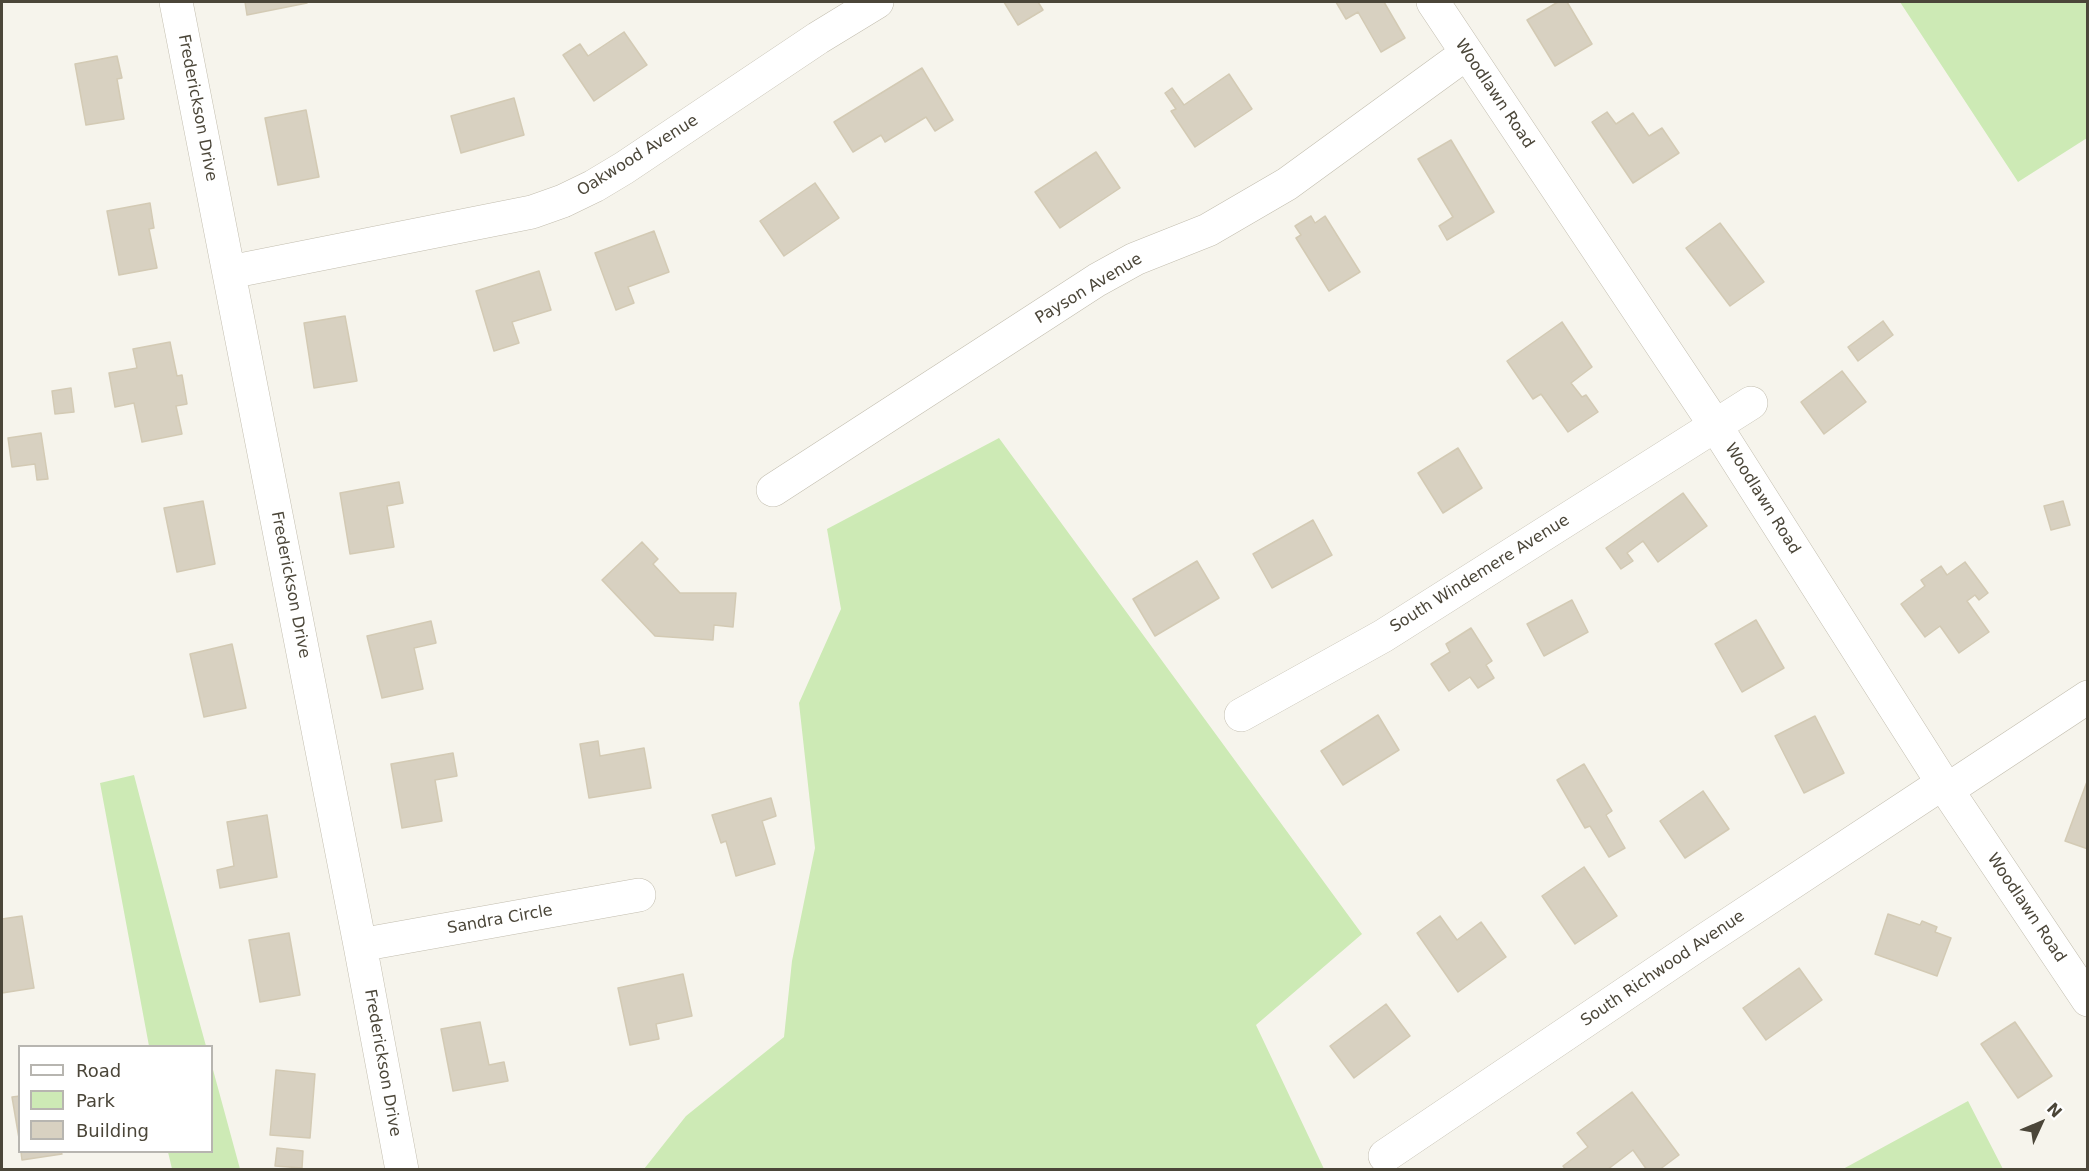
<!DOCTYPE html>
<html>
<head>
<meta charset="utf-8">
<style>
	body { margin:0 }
	#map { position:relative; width:2089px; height:1171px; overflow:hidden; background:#f6f4ec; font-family:"DejaVu Sans",sans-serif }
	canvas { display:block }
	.frame { position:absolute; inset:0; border:3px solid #4b4639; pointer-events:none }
	.legend { position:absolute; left:18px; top:1045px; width:195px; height:108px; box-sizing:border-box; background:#fff; border:2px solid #b7b5b0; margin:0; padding:8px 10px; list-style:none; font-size:18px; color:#4b4639 }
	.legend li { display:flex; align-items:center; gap:12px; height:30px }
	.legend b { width:30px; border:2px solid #b7b5b0 }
	.north { position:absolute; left:2011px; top:1093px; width:60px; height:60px; -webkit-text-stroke:4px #fff; paint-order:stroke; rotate:46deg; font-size:16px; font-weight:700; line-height:24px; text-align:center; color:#4b4639 }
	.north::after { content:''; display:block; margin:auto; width:21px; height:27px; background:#4b4639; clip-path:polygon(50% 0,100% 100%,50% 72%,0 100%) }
</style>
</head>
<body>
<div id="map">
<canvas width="2089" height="1171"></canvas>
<div class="frame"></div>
<ul class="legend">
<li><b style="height:8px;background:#fff"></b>Road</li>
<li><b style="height:16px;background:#cdeab5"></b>Park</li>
<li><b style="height:16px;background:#d8d1c1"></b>Building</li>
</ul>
<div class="north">N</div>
</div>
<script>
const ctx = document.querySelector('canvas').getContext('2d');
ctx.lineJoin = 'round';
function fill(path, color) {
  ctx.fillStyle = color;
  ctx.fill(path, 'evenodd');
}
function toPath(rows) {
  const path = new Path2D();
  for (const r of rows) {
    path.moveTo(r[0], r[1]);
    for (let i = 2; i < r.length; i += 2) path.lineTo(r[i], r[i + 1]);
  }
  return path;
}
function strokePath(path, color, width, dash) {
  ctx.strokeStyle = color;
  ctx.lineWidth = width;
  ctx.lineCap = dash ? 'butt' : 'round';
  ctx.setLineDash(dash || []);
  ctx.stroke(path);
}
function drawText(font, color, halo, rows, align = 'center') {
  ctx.font = font + ' "DejaVu Sans",sans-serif';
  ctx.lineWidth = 6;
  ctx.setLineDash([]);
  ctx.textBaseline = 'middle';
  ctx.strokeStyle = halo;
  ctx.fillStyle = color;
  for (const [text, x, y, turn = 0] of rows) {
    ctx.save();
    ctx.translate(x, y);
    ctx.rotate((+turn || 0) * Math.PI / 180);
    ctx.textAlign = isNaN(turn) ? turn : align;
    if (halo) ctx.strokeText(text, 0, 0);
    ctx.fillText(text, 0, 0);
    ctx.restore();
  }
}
fill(toPath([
	[1900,2,2087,2,2087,138,2018,182],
	[999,438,1362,934,1256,1025,1324,1169,644,1169,686,1116,784,1037,792,961,815,848,799,703,841,609,827,529],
	[134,775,182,959,206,1046,149,1046,100,783],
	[212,1066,240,1169,172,1169,168,1152,212,1152],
	[1968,1101,2003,1169,1843,1169]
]), '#cdeab5');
const building = toPath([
	[245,2,307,2,307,3,247,15,245,2],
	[1004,2,1038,2,1043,10,1018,25,1004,2],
	[1336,2,1384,2,1405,38,1381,52,1358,12,1346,19,1336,2],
	[1558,2,1567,2,1592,44,1555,66,1527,20,1558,2],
	[624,32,647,65,594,101,563,55,580,44,588,56,624,32],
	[117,56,122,78,117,79,124,119,86,125,75,64,117,56],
	[922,68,953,120,935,131,926,117,885,142,881,135,853,152,834,122,922,68],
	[1229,74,1252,109,1195,147,1171,111,1176,109,1165,93,1172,88,1184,105,1229,74],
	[514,98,524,135,461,153,451,116,514,98],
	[306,110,319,177,278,185,265,118,306,110],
	[1607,112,1616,124,1633,113,1649,136,1662,128,1679,153,1633,183,1592,122,1607,112],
	[1451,140,1494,212,1447,240,1439,226,1453,217,1418,159,1451,140],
	[1096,152,1120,188,1060,228,1035,192,1096,152],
	[815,183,839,218,784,256,760,221,815,183],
	[150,203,154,228,149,229,157,268,119,275,107,211,150,203],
	[1311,216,1315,223,1325,216,1360,272,1329,291,1296,238,1301,235,1295,226,1311,216],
	[1720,223,1764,282,1730,306,1686,248,1720,223],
	[654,231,669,272,628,287,634,303,616,310,595,253,654,231],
	[539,271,551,310,512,322,519,343,494,351,476,291,539,271],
	[345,316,357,381,314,388,304,323,345,316],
	[1883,321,1893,335,1858,361,1848,347,1883,321],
	[1562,322,1592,367,1571,383,1582,397,1586,395,1598,412,1568,432,1541,394,1533,399,1507,361,1562,322],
	[170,342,177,376,182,375,187,404,176,406,182,434,142,442,134,403,115,407,109,373,137,368,133,349,170,342],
	[1842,371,1866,402,1824,434,1801,402,1842,371],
	[71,388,74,412,55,414,52,391,71,388],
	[41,433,48,479,37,480,35,464,12,467,8,438,41,433],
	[1458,448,1482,488,1443,513,1418,473,1458,448],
	[399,482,403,503,387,506,394,547,350,554,340,493,399,482],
	[1683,493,1707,526,1658,562,1643,541,1627,553,1633,561,1621,569,1606,548,1683,493],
	[203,501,215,564,177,572,164,508,203,501],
	[2063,501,2070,525,2051,530,2044,506,2063,501],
	[1313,520,1332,555,1272,588,1253,554,1313,520],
	[642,542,658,559,653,564,680,593,736,593,733,627,714,625,713,640,655,636,602,580,642,542],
	[1197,561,1219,598,1155,636,1133,599,1197,561],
	[1965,562,1988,593,1979,600,1975,595,1967,601,1989,632,1959,653,1940,626,1925,637,1901,604,1925,586,1921,580,1941,566,1947,575,1965,562],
	[1572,600,1588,632,1544,656,1527,624,1572,600],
	[1756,620,1784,668,1742,692,1715,644,1756,620],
	[431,621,436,643,414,648,423,689,382,698,367,636,431,621],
	[1471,628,1492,661,1486,665,1494,678,1478,688,1470,677,1449,691,1431,664,1450,652,1446,644,1471,628],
	[232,644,246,708,204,717,190,654,232,644],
	[1378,715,1399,750,1343,785,1321,751,1378,715],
	[1815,716,1844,773,1804,793,1775,736,1815,716],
	[598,741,600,756,644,748,651,788,589,798,580,744,598,741],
	[453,753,457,776,435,780,442,821,402,828,391,764,453,753],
	[1584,764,1612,811,1606,815,1625,848,1609,857,1590,826,1585,828,1557,780,1584,764],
	[2088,779,2088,849,2065,841,2088,779],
	[1703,791,1729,829,1685,858,1660,821,1703,791],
	[771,798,776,816,762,821,775,864,736,876,726,841,721,843,712,815,771,798],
	[267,815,277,877,220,888,217,870,234,866,227,822,267,815],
	[1584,867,1617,916,1575,944,1542,896,1584,867],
	[1888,914,1920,925,1922,921,1937,927,1935,932,1951,938,1937,976,1875,954,1888,914],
	[22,916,34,988,2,993,2,919,22,916],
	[1440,916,1457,940,1481,922,1506,957,1458,992,1417,933,1440,916],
	[289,933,300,995,260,1002,249,940,289,933],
	[1799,968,1822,1000,1766,1040,1743,1008,1799,968],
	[683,974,692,1016,656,1024,659,1039,630,1045,618,988,683,974],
	[1386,1004,1410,1036,1354,1078,1330,1046,1386,1004],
	[480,1022,489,1065,504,1062,508,1081,453,1091,441,1029,480,1022],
	[2015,1022,2052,1076,2018,1098,1981,1044,2015,1022],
	[276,1070,315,1074,310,1138,270,1135,276,1070],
	[1632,1092,1679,1155,1659,1170,1647,1170,1633,1150,1607,1170,1566,1170,1563,1166,1588,1147,1577,1133,1632,1092],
	[20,1096,20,1144,12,1097,20,1096],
	[277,1148,303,1151,302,1168,275,1166,277,1148],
	[21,1152,61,1152,62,1154,22,1160,21,1152]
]);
fill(building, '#d8d1c1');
strokePath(building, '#d3cab4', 1.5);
const street = toPath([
	[176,2,360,945,402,1170],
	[1433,2,1715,425,1947,790,2088,1000],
	[230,272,532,212,563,201,594,186,624,168,818,38,877,2],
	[773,490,1097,280,1135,259,1208,230,1287,184,1467,53],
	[1241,715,1383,636,1751,403],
	[1947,790,2088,697],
	[360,945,639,895],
	[1385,1156,1702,942,1943,783]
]);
strokePath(street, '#c2bdae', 34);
strokePath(street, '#fff', 33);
drawText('16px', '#4b4639', '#fff', [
	["Woodlawn Road",1494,94,56],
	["Frederickson Drive",197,108,79],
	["Oakwood Avenue",638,156,-32],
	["Payson Avenue",1089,289,-31],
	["Woodlawn Road",1762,499,58],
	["South Windemere Avenue",1480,574,-32],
	["Frederickson Drive",290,585,79],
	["Woodlawn Road",2026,908,56],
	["Sandra Circle",500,920,-10],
	["South Richwood Avenue",1663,969,-34],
	["Frederickson Drive",382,1063,80]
]);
</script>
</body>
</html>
